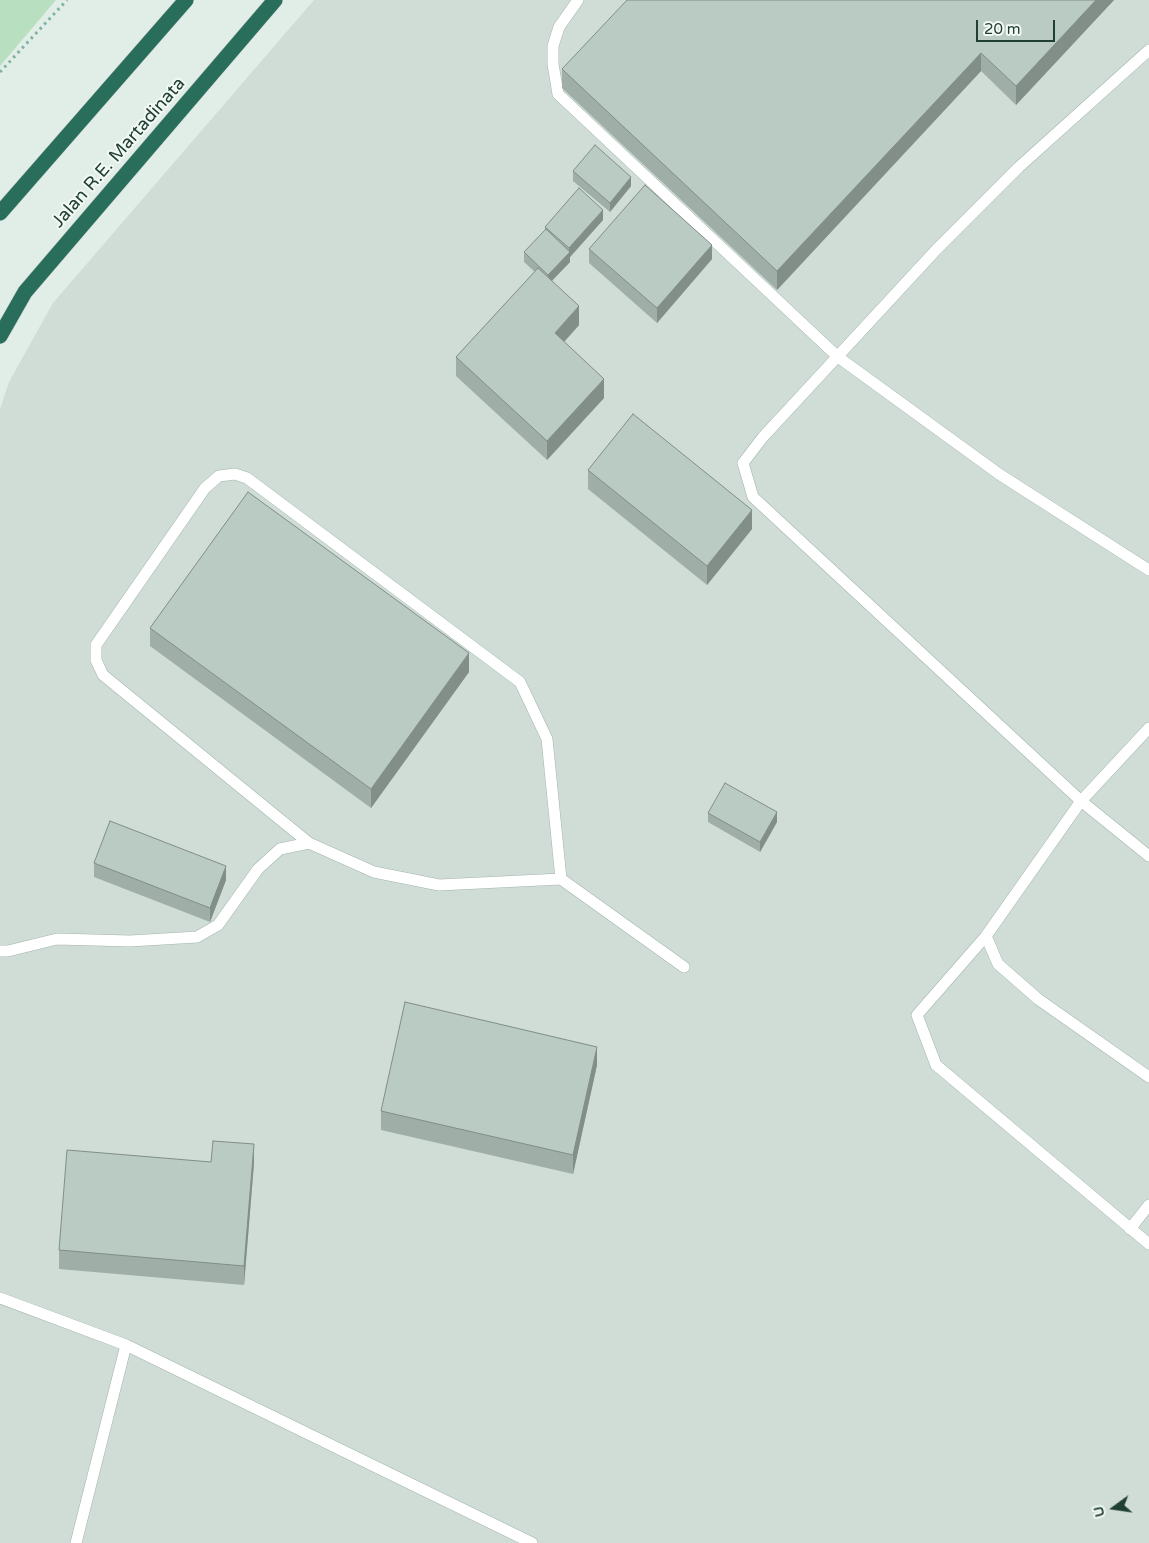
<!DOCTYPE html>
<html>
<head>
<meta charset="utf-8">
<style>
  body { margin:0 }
  #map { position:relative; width:1149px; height:1543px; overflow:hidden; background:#e1ede7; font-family:"Varela Round",sans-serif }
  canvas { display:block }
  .north { position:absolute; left:1089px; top:1483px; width:50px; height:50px; -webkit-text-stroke:4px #f2f9f5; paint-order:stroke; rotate:256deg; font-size:14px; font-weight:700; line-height:20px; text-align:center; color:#203f35 }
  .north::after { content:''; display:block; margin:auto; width:18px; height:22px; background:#203f35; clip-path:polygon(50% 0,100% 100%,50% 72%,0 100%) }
  .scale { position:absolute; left:976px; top:20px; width:79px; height:22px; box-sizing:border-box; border:2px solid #203f35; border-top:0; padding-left:6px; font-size:15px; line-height:18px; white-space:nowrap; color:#203f35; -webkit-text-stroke:4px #f2f9f5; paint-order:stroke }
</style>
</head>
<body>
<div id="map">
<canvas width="1149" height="1543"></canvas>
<div class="north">U</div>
<div class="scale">20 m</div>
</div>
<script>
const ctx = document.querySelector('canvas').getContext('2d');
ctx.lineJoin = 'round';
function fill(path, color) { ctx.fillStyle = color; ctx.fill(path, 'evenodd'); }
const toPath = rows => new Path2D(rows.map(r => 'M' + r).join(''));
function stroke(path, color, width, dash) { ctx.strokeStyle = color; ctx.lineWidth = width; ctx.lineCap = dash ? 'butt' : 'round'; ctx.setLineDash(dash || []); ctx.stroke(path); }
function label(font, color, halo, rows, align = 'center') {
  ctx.font = font + ' "Varela Round",sans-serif'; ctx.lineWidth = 4; ctx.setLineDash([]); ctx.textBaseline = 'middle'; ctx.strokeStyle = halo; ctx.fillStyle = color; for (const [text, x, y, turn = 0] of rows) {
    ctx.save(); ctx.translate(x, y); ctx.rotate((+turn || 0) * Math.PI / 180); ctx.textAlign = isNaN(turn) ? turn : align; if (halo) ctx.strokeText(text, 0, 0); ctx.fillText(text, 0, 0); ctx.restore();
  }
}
fill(toPath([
  [314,0,1149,0,1149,1543,0,1543,0,409,9,382,53,303]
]), '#cfddd6');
fill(toPath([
  [0,0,56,0,0,66]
]), '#b8e0c0');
const lane = toPath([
  [578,0,559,27,553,46,553,64,558,94,838,357,999,474,1149,570],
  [1149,50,1019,167,936,250,763,437,743,463,753,497,1081,801,1149,856],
  [1149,728,1081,801,986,936,998,964,1038,999,1149,1077],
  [309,843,103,675,96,660,96,645,205,488,219,476,235,474,247,478,520,682,547,739,561,879],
  [986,936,917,1015,936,1065,1149,1244],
  [0,951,8,951,57,939,130,941,197,937,218,925,258,869,280,849,309,843,374,872,439,885,561,879,684,967],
  [1130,1229,1149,1205],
  [0,1298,126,1345,532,1543],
  [76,1543,126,1345]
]);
const highway = toPath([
  [0,213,186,0],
  [0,336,25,292,275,0]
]);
stroke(lane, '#a3b5ae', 12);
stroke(highway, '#c1c9c6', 16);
stroke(toPath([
  [0,72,67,0]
]), '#7fb39f', 3, [2.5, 4]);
stroke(lane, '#fff', 11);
stroke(highway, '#296d5b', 15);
fill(toPath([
  [1114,0,1016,105,981,71,777,290,562,88,562,69],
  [573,171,631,186,610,212,573,181],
  [603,220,570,257,570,262,551,281,579,325,564,342,604,398,547,460,456,376,456,357,535,272,524,262,524,252,545,231,545,227],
  [589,249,712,259,657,323,589,263],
  [588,470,752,529,707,585,588,489],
  [150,628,469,672,371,808,150,646],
  [708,813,777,822,760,852,708,822],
  [94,863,226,880,210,922,94,877],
  [597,1065,573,1174,381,1130,381,1111],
  [211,1162,254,1163,244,1285,59,1269,59,1250]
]), '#9fafa7');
fill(toPath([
  [1096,0,1114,0,1016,105,1016,86],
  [981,53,981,71,777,290,777,271],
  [631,177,631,186,610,212,610,203],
  [603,210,603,220,570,257,570,262,548,285,548,275,569,253,569,248],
  [712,245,712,259,657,323,657,308],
  [579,306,579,325,555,352,555,333],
  [604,379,604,398,547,460,547,441],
  [752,510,752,529,707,585,707,566],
  [469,653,469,672,371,808,371,789],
  [777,812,777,822,760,852,760,842],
  [226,866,226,880,210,922,210,908],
  [597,1047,597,1065,573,1174,573,1155],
  [254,1144,254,1163,244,1285,244,1266]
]), '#828e88');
const building = toPath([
  [627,0,1096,0,1016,86,981,53,777,271,562,69,627,0],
  [595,145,631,177,610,203,573,171,595,145],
  [645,185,712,245,657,308,589,249,645,185],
  [579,188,603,210,569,248,545,227,579,188],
  [546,229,570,252,548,275,524,252,546,229],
  [538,268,579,306,555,333,604,379,547,441,456,357,538,268],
  [633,414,752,510,707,566,588,470,633,414],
  [248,492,469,653,371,789,150,628,248,492],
  [725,783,777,812,760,842,708,813,725,783],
  [110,821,226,866,210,908,94,863,110,821],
  [405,1002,597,1047,573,1155,381,1111,405,1002],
  [213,1141,254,1144,244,1266,59,1250,67,1150,211,1162,213,1141]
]);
fill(building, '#b9cbc2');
stroke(building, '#828e88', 1);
label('18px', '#203f35', '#f2f9f5', [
  ["Jalan R.E. Martadinata",119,153,-49]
]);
</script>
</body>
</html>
